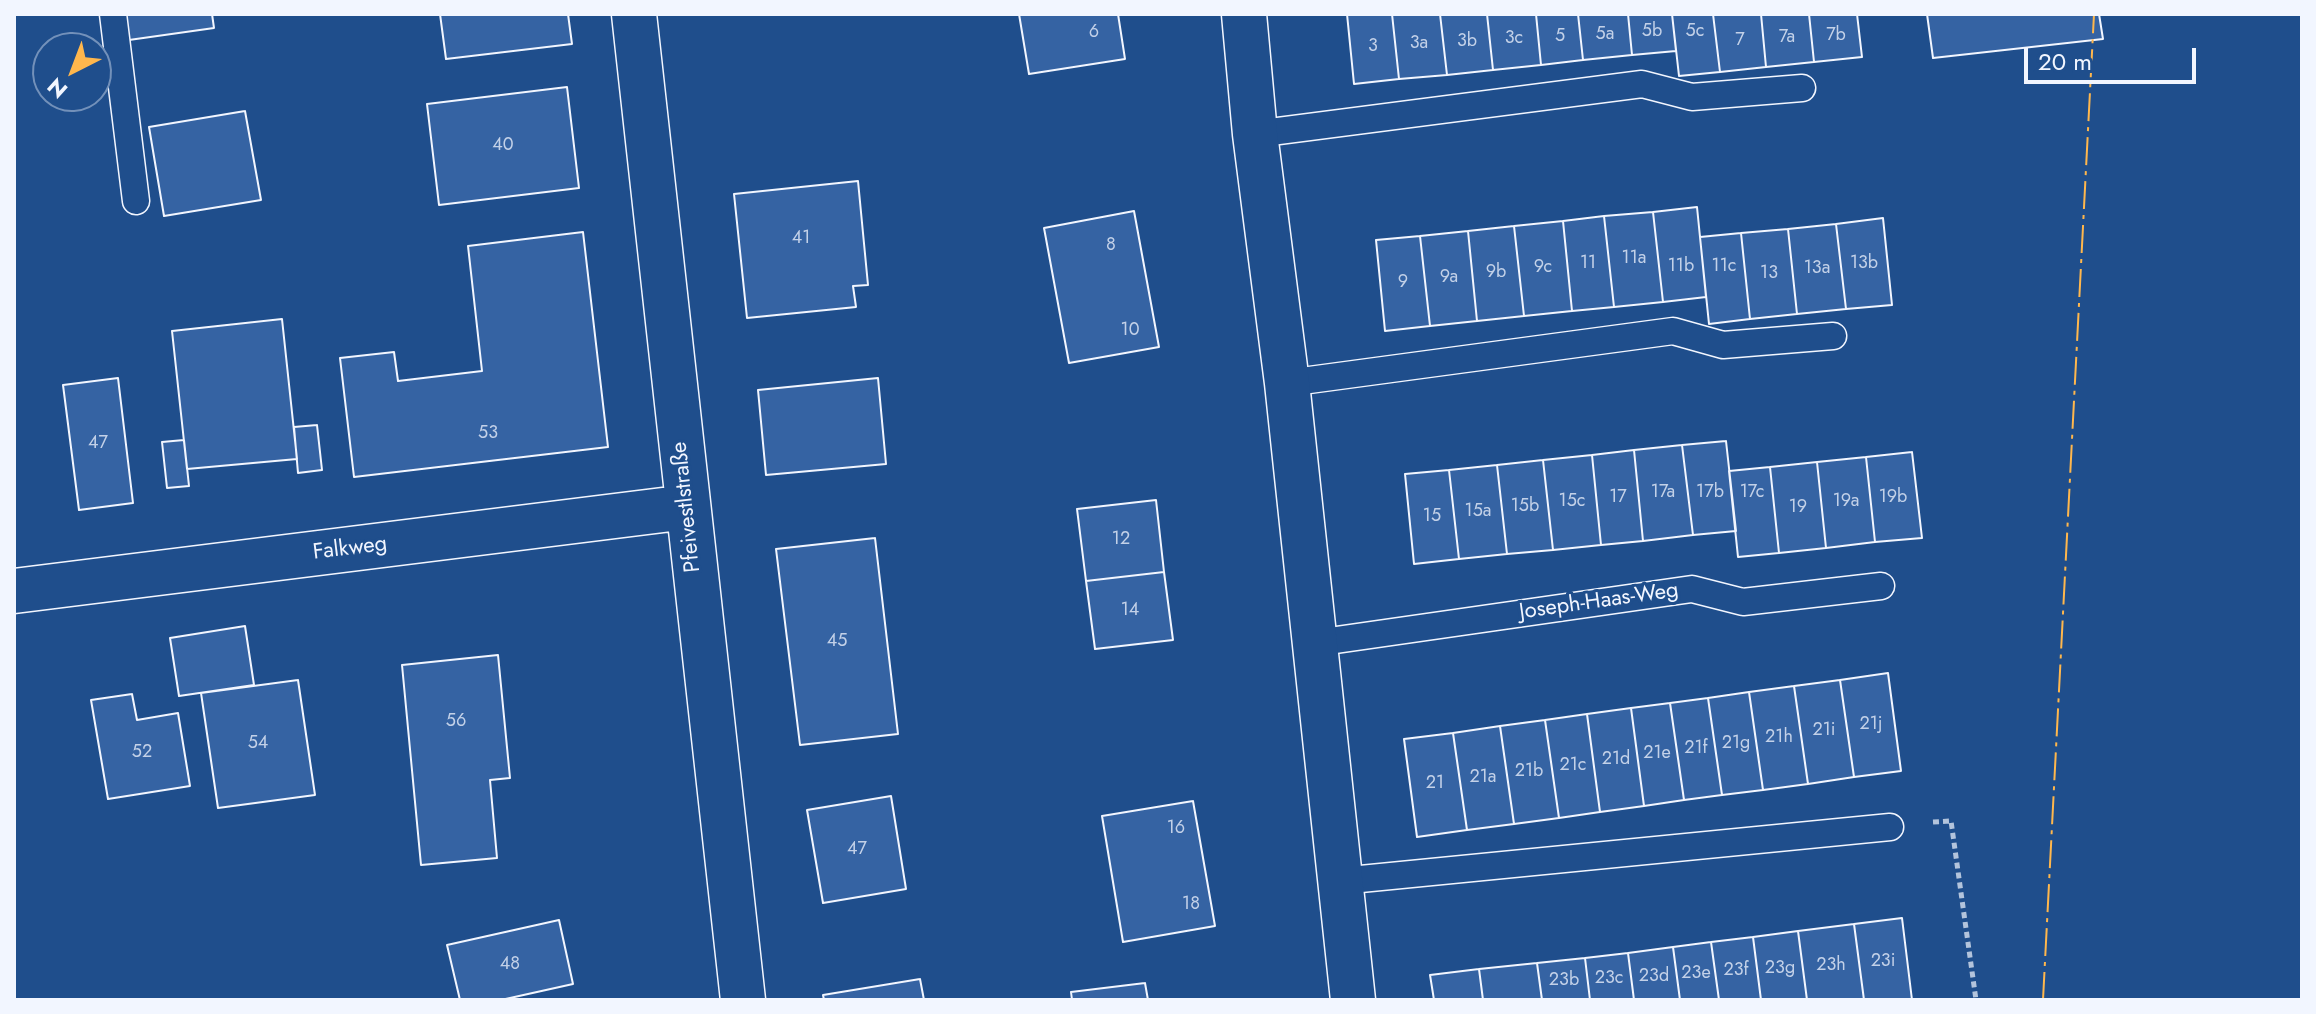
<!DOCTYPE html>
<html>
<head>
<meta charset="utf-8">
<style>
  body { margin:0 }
  #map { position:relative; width:2316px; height:1014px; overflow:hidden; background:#1f4e8c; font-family:Jost,sans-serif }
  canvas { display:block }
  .frame { position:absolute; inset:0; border:16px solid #f2f6ff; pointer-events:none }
  .north { position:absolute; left:32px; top:32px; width:80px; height:80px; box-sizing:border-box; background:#1f4e8c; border:2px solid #7391ba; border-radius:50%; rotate:222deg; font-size:22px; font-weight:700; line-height:32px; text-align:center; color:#f2f6ff }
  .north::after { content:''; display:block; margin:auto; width:28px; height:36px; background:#ffb74d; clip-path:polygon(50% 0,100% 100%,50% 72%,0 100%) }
  .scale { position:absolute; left:2024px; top:48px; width:172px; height:36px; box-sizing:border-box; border:4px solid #f2f6ff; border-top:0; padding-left:10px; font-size:24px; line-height:28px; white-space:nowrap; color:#f2f6ff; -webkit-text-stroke:6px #1f4e8c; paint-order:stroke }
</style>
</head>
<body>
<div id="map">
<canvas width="2316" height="1014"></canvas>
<div class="frame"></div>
<div class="north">N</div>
<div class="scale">20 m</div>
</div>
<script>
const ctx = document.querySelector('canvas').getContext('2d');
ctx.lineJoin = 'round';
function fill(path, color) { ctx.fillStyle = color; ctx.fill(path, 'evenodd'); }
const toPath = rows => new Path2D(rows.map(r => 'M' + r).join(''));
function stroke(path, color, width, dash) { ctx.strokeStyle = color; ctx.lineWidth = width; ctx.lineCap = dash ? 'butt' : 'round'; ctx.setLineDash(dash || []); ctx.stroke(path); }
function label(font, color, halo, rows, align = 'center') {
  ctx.font = font + ' Jost,sans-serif'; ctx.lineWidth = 6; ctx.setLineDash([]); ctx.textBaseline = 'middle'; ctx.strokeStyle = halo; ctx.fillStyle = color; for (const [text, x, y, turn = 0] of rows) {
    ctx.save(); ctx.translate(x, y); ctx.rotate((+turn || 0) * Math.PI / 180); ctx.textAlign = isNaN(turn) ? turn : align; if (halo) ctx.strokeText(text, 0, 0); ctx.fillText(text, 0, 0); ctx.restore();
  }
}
const building = toPath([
  [125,14,212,14,214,28,129,40,125,14],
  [440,14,568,14,572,44,446,59,440,14],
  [1019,14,1118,14,1125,59,1029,74,1019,14],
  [1347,14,1392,14,1399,79,1354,84,1347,14],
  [1392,14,1440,14,1447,75,1399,79,1392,14],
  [1440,14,1487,14,1493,70,1447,75,1440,14],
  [1487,14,1536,14,1541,65,1493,70,1487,14],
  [1536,14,1578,14,1583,60,1541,65,1536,14],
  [1578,14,1628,14,1632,55,1583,60,1578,14],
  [1628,14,1672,14,1676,51,1632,55,1628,14],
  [1672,14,1713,14,1720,72,1679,76,1672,14],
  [1713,14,1761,14,1766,67,1720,72,1713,14],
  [1761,14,1809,14,1814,62,1766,67,1761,14],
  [1809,14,1857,14,1862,57,1814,62,1809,14],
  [1927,14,2099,14,2103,39,1933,58,1927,14],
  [567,87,579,188,439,205,427,104,567,87],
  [245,111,261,200,164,216,149,127,245,111],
  [858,181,868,285,853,286,856,307,747,318,734,194,858,181],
  [1697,207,1706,297,1663,302,1653,212,1697,207],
  [1134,211,1159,347,1069,363,1044,228,1134,211],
  [1653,212,1663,302,1614,307,1604,216,1653,212],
  [1604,216,1614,307,1572,311,1563,221,1604,216],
  [1883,218,1892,305,1846,309,1836,224,1883,218],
  [1563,221,1572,311,1524,316,1514,226,1563,221],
  [1836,224,1846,309,1797,314,1788,229,1836,224],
  [1514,226,1524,316,1477,321,1468,231,1514,226],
  [1788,229,1797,314,1750,319,1741,233,1788,229],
  [1468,231,1477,321,1430,326,1420,236,1468,231],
  [583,232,608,447,354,477,340,358,394,352,398,381,482,371,468,246,583,232],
  [1741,233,1750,319,1709,324,1700,237,1741,233],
  [1420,236,1430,326,1385,331,1376,240,1420,236],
  [282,319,297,459,187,469,172,331,282,319],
  [118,378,133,503,79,510,63,385,118,378],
  [878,378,886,464,766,475,758,390,878,378],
  [317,425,322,470,298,473,294,427,317,425],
  [184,440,189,486,167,488,162,442,184,440],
  [1726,441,1736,531,1693,535,1682,445,1726,441],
  [1682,445,1693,535,1643,541,1634,450,1682,445],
  [1634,450,1643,541,1601,545,1592,455,1634,450],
  [1912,452,1922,538,1875,542,1866,457,1912,452],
  [1592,455,1601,545,1553,550,1543,460,1592,455],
  [1866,457,1875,542,1826,548,1817,462,1866,457],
  [1543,460,1553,550,1507,554,1497,465,1543,460],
  [1817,462,1826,548,1779,553,1770,467,1817,462],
  [1497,465,1507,554,1459,559,1449,470,1497,465],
  [1770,467,1779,553,1738,557,1729,471,1770,467],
  [1449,470,1459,559,1414,564,1405,474,1449,470],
  [1156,500,1164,572,1086,581,1077,509,1156,500],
  [875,538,898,734,800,745,776,549,875,538],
  [1164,572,1173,640,1095,649,1086,581,1164,572],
  [245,626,254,685,179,696,170,638,245,626],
  [498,655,510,778,490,780,497,858,421,865,402,665,498,655],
  [1888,673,1901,771,1854,777,1840,680,1888,673],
  [298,680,315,795,218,808,201,693,298,680],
  [1840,680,1854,777,1808,784,1794,686,1840,680],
  [1794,686,1808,784,1763,790,1749,692,1794,686],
  [1749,692,1763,790,1722,795,1708,698,1749,692],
  [132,694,137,720,178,713,190,786,108,799,91,700,132,694],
  [1708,698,1722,795,1684,800,1670,703,1708,698],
  [1670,703,1684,800,1644,806,1631,708,1670,703],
  [1631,708,1644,806,1600,812,1587,714,1631,708],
  [1587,714,1600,812,1559,818,1545,720,1587,714],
  [1545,720,1559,818,1514,824,1500,726,1545,720],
  [1500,726,1514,824,1467,830,1453,733,1500,726],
  [1453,733,1467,830,1417,837,1404,739,1453,733],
  [891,796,906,889,823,903,807,810,891,796],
  [1193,801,1215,926,1123,942,1102,816,1193,801],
  [1902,918,1912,1000,1864,1000,1854,924,1902,918],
  [559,920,573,984,501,1000,460,1000,447,945,559,920],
  [1854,924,1864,1000,1807,1000,1798,931,1854,924],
  [1798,931,1807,1000,1761,1000,1753,937,1798,931],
  [1753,937,1761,1000,1719,1000,1711,942,1753,937],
  [1711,942,1719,1000,1680,1000,1673,947,1711,942],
  [1673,947,1680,1000,1634,1000,1628,953,1673,947],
  [1628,953,1634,1000,1590,1000,1585,958,1628,953],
  [1585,958,1590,1000,1542,1000,1537,963,1585,958],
  [1537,963,1542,1000,1483,1000,1479,969,1537,963],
  [1479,969,1483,1000,1434,1000,1430,975,1479,969],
  [920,979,924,1000,824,1000,823,995,920,979],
  [1145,983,1148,1000,1072,1000,1071,992,1145,983]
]);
fill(building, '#3563a3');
stroke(building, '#f2f6ff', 2);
const service = toPath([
  [113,14,136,201],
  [1255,134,1642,84,1692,97,1802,88],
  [1287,383,1673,331,1723,345,1833,336],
  [1315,643,1692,589,1743,602,1881,586],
  [1340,881,1890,827]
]);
const minor = toPath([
  [634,14,743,1000],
  [1244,14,1255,134,1287,383,1353,1000],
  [14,591,687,507]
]);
stroke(service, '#f2f6ff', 29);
stroke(minor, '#f2f6ff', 47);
stroke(toPath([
  [1933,822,1951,821,1976,1000]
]), '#b3c4dc', 5, [6, 4]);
stroke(service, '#1f4e8c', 26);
stroke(minor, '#1f4e8c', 44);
stroke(toPath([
  [2043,1000,2094,14]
]), '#ffb74d', 2, [28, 6, 4, 6]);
label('18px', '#c3d1e8', null, [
  ["5b",1652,32],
  ["5c",1695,32],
  ["6",1094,33],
  ["5a",1605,35],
  ["7b",1836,36],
  ["5",1560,37],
  ["7a",1787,38],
  ["3c",1514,39],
  ["7",1740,41],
  ["3b",1467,42],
  ["3a",1419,44],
  ["3",1373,47],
  ["40",503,146],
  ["41",801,239],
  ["8",1111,246],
  ["11a",1634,259],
  ["11",1588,264],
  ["13b",1864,264],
  ["11b",1681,267],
  ["11c",1724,267],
  ["9c",1543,268],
  ["13a",1817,269],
  ["9b",1496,273],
  ["13",1769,274],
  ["9a",1449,278],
  ["9",1403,283],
  ["10",1130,331],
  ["53",488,434],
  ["47",98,444],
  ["17a",1663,493],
  ["17b",1710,493],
  ["17c",1752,493],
  ["17",1618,498],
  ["19b",1893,498],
  ["15c",1572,502],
  ["19a",1846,502],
  ["15b",1525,507],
  ["19",1798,508],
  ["15a",1478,512],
  ["15",1432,517],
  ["12",1121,540],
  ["14",1130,611],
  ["45",837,642],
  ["56",456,722],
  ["21j",1871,725],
  ["21i",1824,731],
  ["21h",1779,738],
  ["54",258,744],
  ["21g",1736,744],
  ["21f",1696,749],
  ["52",142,753],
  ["21e",1657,754],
  ["21d",1616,760],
  ["21c",1573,766],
  ["21b",1529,772],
  ["21a",1483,778],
  ["21",1435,784],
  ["16",1176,829],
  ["47",857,850],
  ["18",1191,905],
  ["23i",1883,962],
  ["48",510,965],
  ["23h",1831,966],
  ["23g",1780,969],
  ["23f",1736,971],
  ["23e",1696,974],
  ["23d",1654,977],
  ["23c",1609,979],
  ["23b",1564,981]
]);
label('22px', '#f2f6ff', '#1f4e8c', [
  ["Pfeivestlstraße",687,507,-96],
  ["Falkweg",350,549,-7],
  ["Joseph-Haas-Weg",1599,602,-8]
]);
</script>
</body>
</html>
